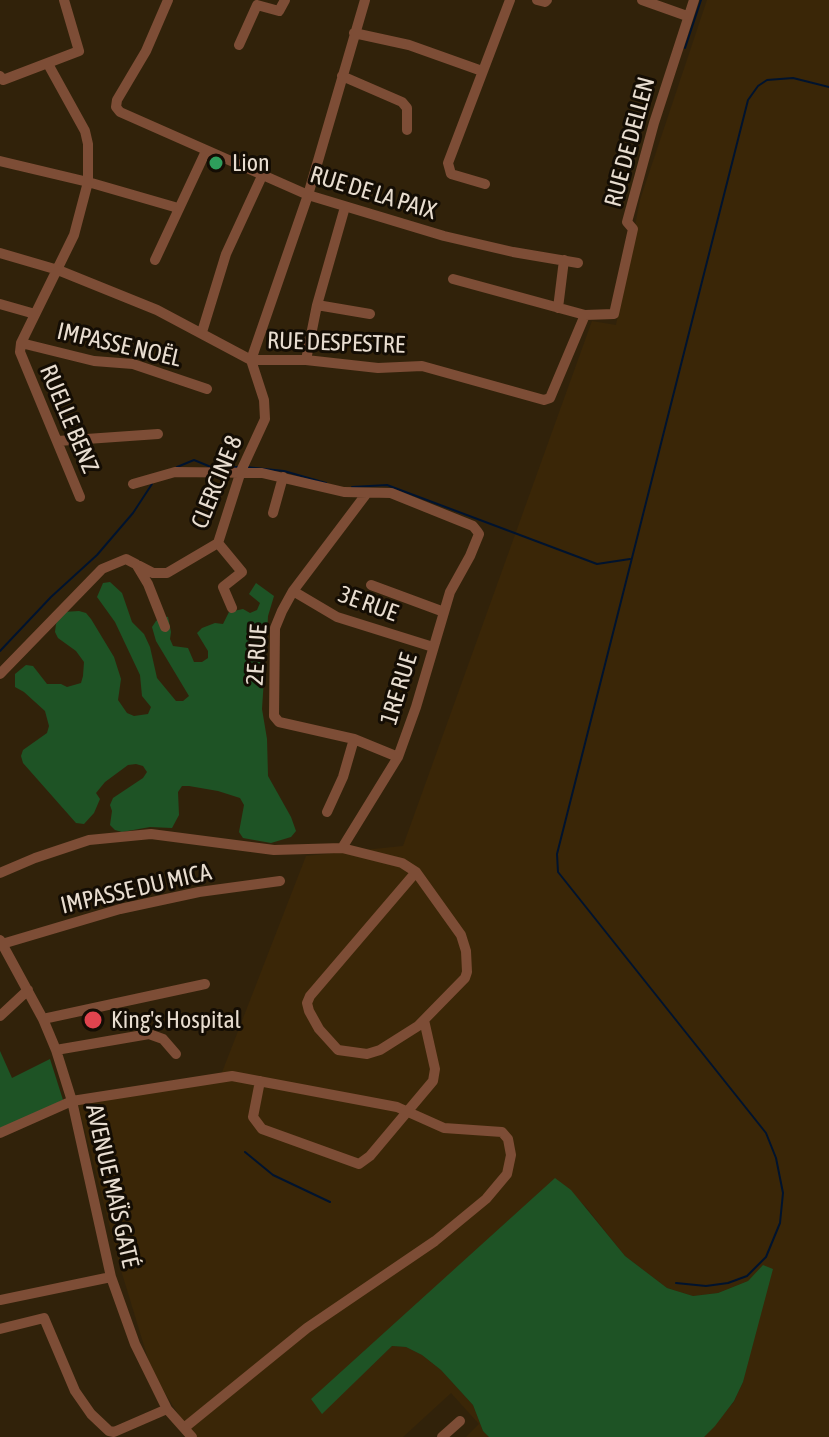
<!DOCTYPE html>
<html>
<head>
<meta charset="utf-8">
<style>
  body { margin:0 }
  canvas { display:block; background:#31220a }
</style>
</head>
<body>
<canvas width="829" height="1437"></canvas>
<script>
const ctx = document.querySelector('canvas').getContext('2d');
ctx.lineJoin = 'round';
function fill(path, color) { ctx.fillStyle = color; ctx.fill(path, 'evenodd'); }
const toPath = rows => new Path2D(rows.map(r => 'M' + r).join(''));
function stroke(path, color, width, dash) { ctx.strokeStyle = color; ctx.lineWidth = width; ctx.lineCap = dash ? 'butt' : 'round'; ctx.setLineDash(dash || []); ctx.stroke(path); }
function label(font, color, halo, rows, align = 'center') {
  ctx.font = font + ' "Asap Condensed",sans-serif'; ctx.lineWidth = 6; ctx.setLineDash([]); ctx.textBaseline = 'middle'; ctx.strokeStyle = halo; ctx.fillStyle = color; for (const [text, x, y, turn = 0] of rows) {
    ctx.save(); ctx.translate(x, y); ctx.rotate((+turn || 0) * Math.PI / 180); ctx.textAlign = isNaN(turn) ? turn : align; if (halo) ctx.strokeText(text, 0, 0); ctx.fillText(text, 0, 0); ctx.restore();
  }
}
fill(toPath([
  [707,0,829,0,829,1437,704,1437,734,1402,743,1382,763,1265,748,1281,718,1293,693,1296,667,1288,625,1256,586,1207,555,1178,322,1413,392,1346,406,1347,422,1355,441,1370,473,1405,483,1431,489,1437,466,1437,479,1424,451,1393,403,1437,197,1437,190,1433,152,1372,121,1270,77,1099,221,1075,306,856,403,846,592,321,616,325,640,200]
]), '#3a2607');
fill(toPath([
  [110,582,122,593,132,622,144,634,150,647,157,678,176,701,183,701,189,696,156,641,152,627,156,621,161,616,168,617,171,632,170,639,173,646,188,648,194,662,202,662,208,658,208,651,197,633,202,628,215,623,223,624,229,612,243,609,250,613,257,610,260,603,249,594,256,583,274,596,268,616,262,709,267,739,268,776,291,817,296,831,291,837,271,843,243,838,239,832,244,805,240,798,218,791,189,786,182,786,178,792,179,815,172,828,150,827,122,832,115,830,110,825,112,811,110,805,113,798,143,778,147,772,143,766,136,764,128,765,105,782,96,793,100,799,94,813,84,824,76,823,23,763,21,756,23,750,47,733,49,726,45,711,24,692,15,687,15,674,26,665,33,666,47,684,61,684,67,687,81,683,83,676,84,662,76,651,58,638,55,632,56,624,63,612,79,611,86,613,91,619,114,657,121,679,118,700,127,713,134,716,148,714,151,707,142,696,140,675,115,622,97,597,103,583],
  [0,1051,12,1078,50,1059,63,1100,0,1131],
  [555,1178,571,1190,625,1256,667,1288,693,1296,718,1293,748,1281,763,1265,773,1269,743,1382,734,1401,715,1426,704,1437,489,1437,483,1431,473,1405,441,1370,422,1355,406,1347,392,1346,322,1414,311,1399]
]), '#1e5325');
stroke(toPath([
  [685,48,701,0],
  [177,467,194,460,211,467,240,467],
  [246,467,284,471,326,483],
  [352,487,387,485,597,564,630,559],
  [0,651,51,597,97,555,133,513,152,484],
  [245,1152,273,1175,330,1202],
  [676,1283,706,1286,728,1283,747,1276,766,1257,780,1223,783,1193,776,1158,766,1133,558,872,557,854,748,100,758,86,767,80,793,78,829,87]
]), '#00132e', 2);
stroke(toPath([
  [168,0,146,51,117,100,116,107,120,112,308,195,444,236,513,252,578,263],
  [537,0,545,2,547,0],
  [642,0,687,16],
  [354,33,409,45,482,71],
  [239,45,257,5,279,11,285,0],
  [48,64,85,131,88,144,88,182,74,235,21,343,20,352,80,497],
  [0,76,3,80,79,51,64,0],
  [342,76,402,102,407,108,407,130],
  [0,161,88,182,178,208],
  [485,184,451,174,448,163,510,0],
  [0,253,58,270,157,310,251,360,306,360,378,368,422,366,544,400,550,398,585,315],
  [155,260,206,151],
  [453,279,585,315,614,314,633,229,627,222,654,123,694,0],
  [0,304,35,314],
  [317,305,370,314],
  [558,308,564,260],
  [202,332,226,254,262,176],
  [21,343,94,361,133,364,207,389],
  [306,360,317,305,345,207],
  [58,441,158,434],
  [133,484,175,472,262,473,344,492,391,493,473,526,477,531,479,534,470,556,450,592,416,707,398,757,342,848],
  [367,493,293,591,282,611,275,628,274,716,279,722,354,739,398,757],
  [273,513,283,477],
  [218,543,242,572,223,587,232,608],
  [136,564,148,584,165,627],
  [371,585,444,612],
  [293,591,337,617,433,647],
  [0,674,102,569,126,559,153,573,167,573,218,543,241,471,265,419,264,400,251,360,308,195,365,0],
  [327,812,343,777,354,739],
  [0,873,35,858,89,840,151,834,274,850,342,848,402,863,416,872,461,935,466,951,467,972,465,978,418,1026,380,1050,367,1054,338,1050,319,1029,309,1011,307,1003,310,996,416,872],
  [0,940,43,1019,56,1050,72,1101,111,1277,135,1344,167,1409,192,1437],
  [2,944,120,909,199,892,280,881],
  [0,1016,28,990],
  [43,1019,205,984],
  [56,1050,149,1034,163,1039,176,1054],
  [260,1081,253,1117,262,1129,359,1164,370,1156,433,1081,435,1069,424,1020],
  [0,1133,72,1101,232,1076,397,1107,444,1128,502,1132,508,1139,511,1155,507,1174,486,1199,435,1241,307,1328,184,1428],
  [0,1300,111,1277],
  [0,1329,44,1318,75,1391,91,1414,109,1431,114,1432,167,1409],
  [442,1437,460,1421]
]), '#7d4d36', 10);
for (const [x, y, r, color] of [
  [216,163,8,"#2e9e5b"],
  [93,1020,10,"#e0444e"]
]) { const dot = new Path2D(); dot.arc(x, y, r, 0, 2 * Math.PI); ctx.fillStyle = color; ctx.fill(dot); stroke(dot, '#140d04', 3); }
label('24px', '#e8ddd0', '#140d04', [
  ["RUE DE DELLEN",630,142,-75],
  ["RUE DE LA PAIX",373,193,17],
  ["RUE DESPESTRE",336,343,2],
  ["IMPASSE NOËL",119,345,13],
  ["RUELLE BENZ",69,419,67],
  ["CLERCINE 8",217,482,-68],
  ["3E RUE",368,604,20],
  ["2E RUE",257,655,-86],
  ["1RE RUE",399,689,-73],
  ["IMPASSE DU MICA",136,889,-13],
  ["AVENUE MAÏS GATÉ",112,1186,77]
]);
label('24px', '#e8ddd0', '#140d04', [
  ["Lion",232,163],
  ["King's Hospital",111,1020]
], 'left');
</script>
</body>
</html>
